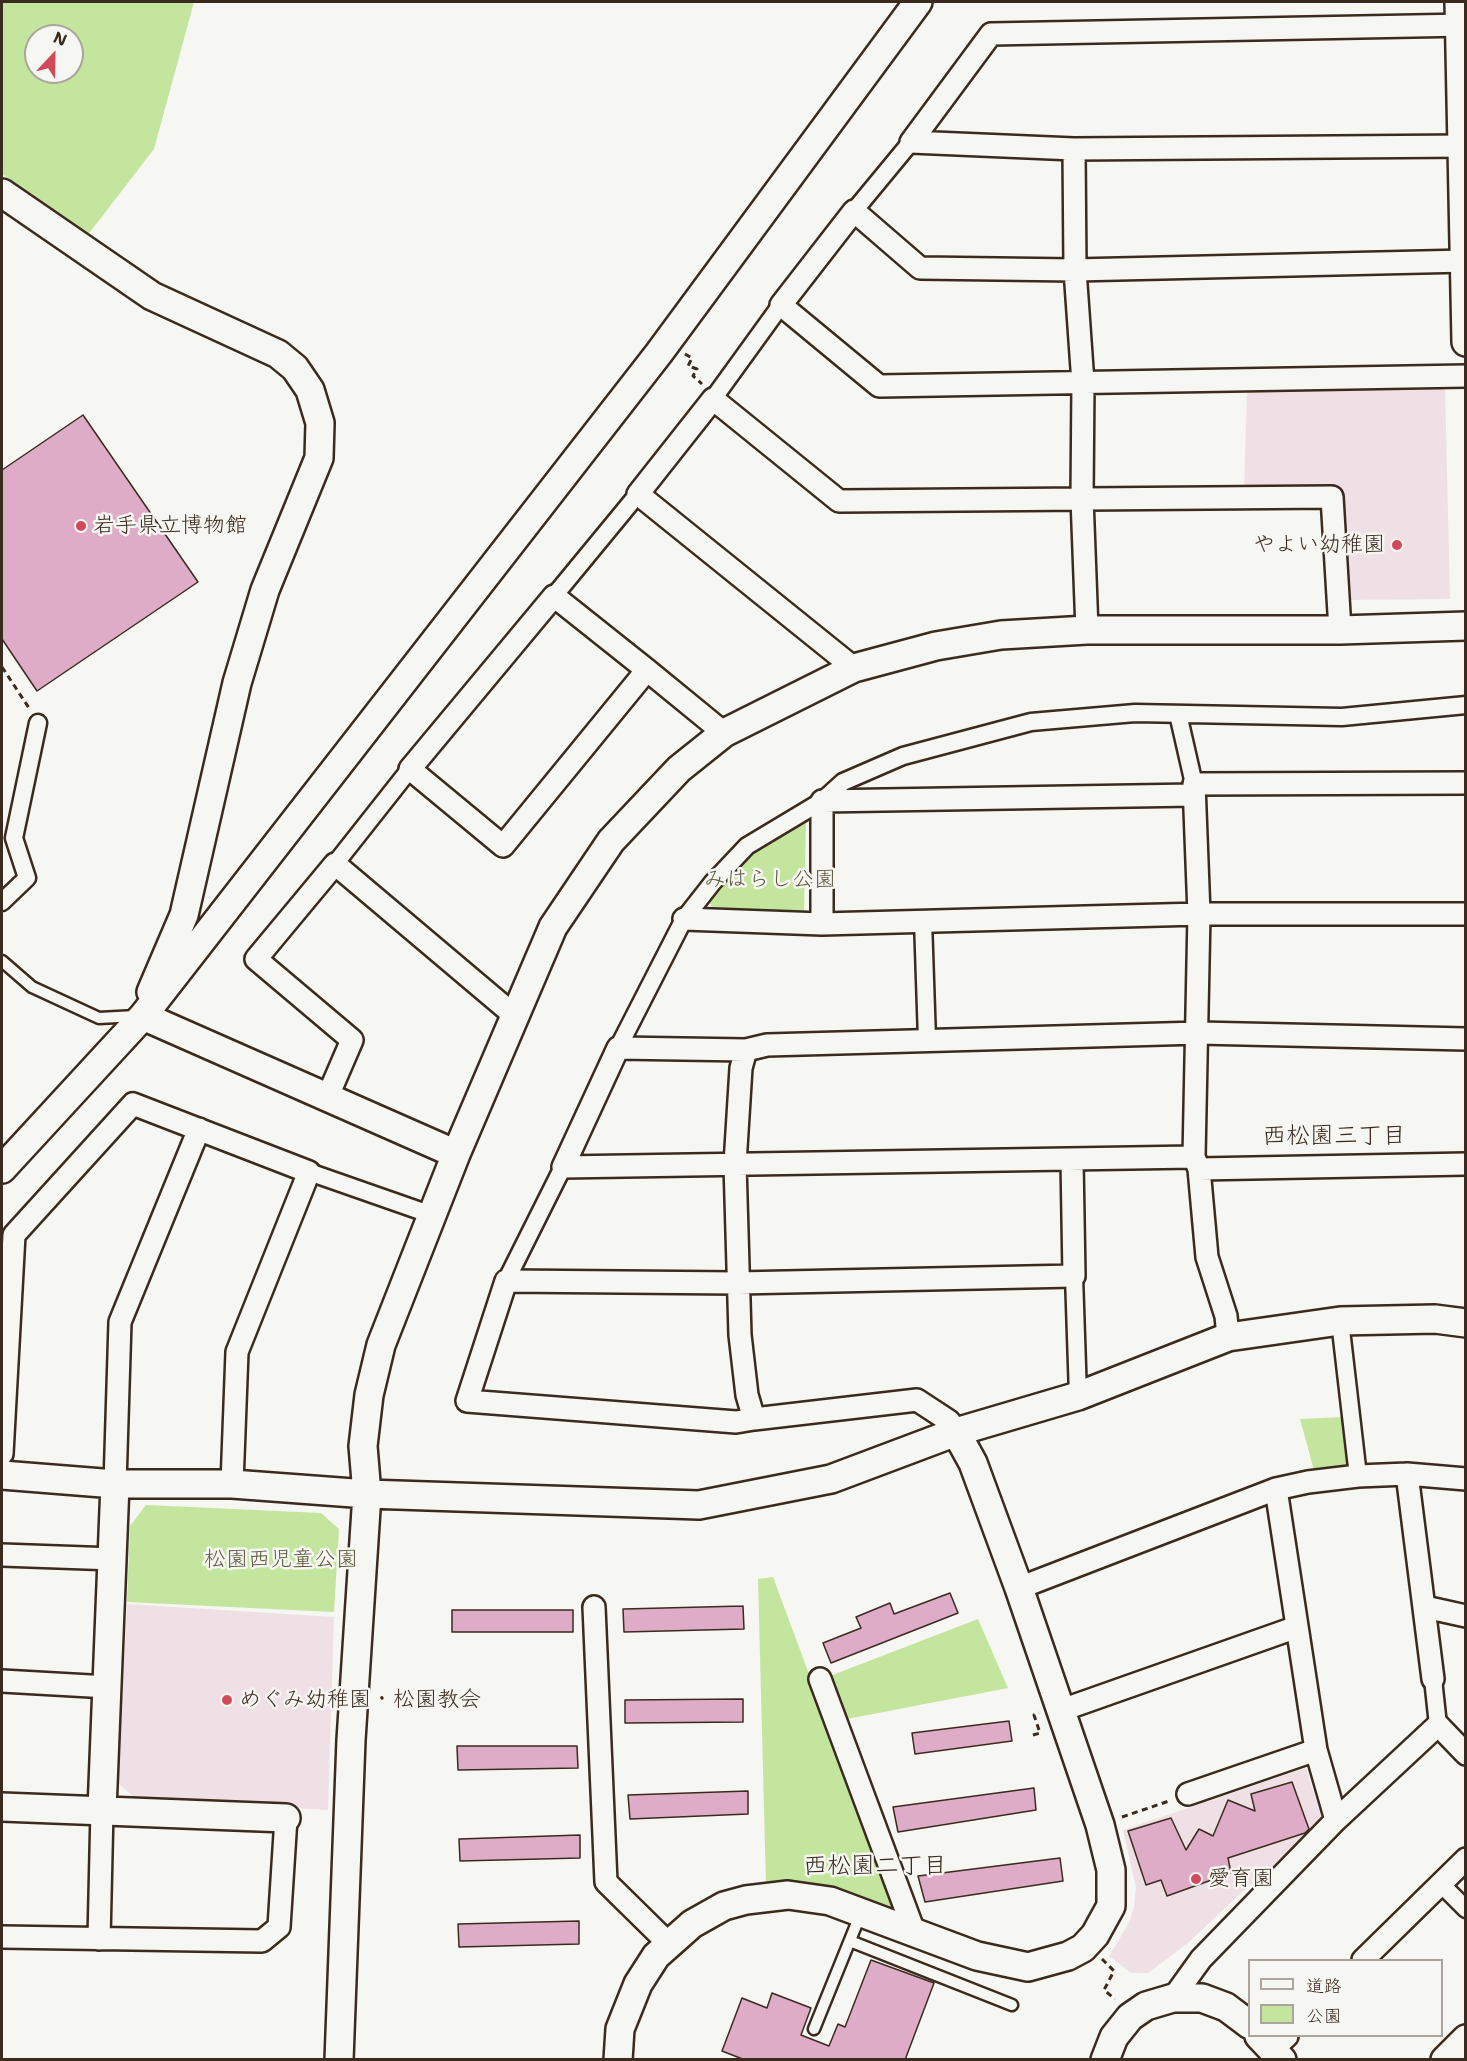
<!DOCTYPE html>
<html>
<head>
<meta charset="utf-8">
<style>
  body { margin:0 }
  #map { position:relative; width:1467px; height:2061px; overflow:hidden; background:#f6f6f2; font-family:"Shantell Sans","Klee One",sans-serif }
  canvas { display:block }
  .frame { position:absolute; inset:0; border:3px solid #3b2a1e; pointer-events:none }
  .legend { position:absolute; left:1248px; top:1959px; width:195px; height:78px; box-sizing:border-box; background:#f6f6f2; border:2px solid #aba49d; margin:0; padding:8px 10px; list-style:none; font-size:18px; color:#3b2a1e }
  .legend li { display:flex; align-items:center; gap:12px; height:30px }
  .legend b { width:30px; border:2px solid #aba49d }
  .north { position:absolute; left:24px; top:24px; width:60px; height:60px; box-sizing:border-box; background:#f6f6f2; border:2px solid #aba49d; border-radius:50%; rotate:22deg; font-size:16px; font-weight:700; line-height:24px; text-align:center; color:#3b2a1e }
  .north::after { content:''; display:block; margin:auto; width:21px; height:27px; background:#d1495b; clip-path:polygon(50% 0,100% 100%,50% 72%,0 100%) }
</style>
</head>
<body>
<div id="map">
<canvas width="1467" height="2061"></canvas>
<div class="frame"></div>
<ul class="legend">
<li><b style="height:8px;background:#f6f6f2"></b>道路</li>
<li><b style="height:16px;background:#c4e59e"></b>公園</li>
</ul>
<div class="north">N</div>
</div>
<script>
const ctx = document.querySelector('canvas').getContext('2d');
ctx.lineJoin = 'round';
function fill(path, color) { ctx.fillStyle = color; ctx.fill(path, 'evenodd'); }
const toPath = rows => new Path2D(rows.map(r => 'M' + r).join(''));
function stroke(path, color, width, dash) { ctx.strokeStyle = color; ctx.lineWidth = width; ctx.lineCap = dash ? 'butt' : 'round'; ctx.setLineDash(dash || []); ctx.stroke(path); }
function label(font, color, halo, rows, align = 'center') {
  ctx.font = font + ' "Shantell Sans","Klee One",sans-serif'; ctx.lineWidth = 5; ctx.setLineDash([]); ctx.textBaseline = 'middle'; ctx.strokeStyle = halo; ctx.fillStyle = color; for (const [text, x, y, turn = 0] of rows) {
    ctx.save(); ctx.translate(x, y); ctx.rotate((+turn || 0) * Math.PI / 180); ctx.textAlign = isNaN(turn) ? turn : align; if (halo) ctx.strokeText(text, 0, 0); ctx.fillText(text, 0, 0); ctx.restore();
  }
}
fill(toPath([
  [1445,388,1450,599,1347,600,1342,491,1244,489,1247,392],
  [127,1604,334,1617,328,1810,136,1799,118,1783],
  [1306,1768,1323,1823,1241,1893,1188,1943,1148,1973,1131,1973,1109,1956,1129,1923,1134,1907,1136,1888,1123,1830]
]), '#efe0e5');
fill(toPath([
  [2,2,194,2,154,149,87,236,2,174],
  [36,36,72,36,72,72,36,72],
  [806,819,804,912,715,912,706,897,748,856],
  [1345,1417,1351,1470,1315,1474,1300,1419],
  [146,1505,321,1513,339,1529,334,1612,127,1602,130,1526],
  [773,1577,855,1798,893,1911,825,1886,790,1883,766,1885,758,1579],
  [978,1619,1008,1688,847,1719,830,1676]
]), '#c4e59e');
const building = toPath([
  [83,415,198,582,37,691,2,639,2,470,83,415],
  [950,1593,958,1613,831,1663,823,1643,861,1628,856,1617,890,1603,894,1614,950,1593],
  [743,1606,744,1629,624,1632,623,1609,743,1606],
  [452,1610,573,1610,573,1632,452,1632,452,1610],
  [743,1699,743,1722,625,1723,625,1700,743,1699],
  [1009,1721,1012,1741,915,1754,912,1733,1009,1721],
  [457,1746,577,1746,578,1768,458,1770,457,1746],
  [1292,1782,1309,1829,1305,1833,1228,1858,1231,1873,1167,1896,1161,1880,1146,1885,1128,1831,1171,1818,1186,1850,1199,1829,1213,1836,1228,1800,1255,1811,1251,1794,1292,1782],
  [1034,1788,1036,1810,898,1832,893,1807,1034,1788],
  [748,1791,748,1814,630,1819,628,1795,748,1791],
  [580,1835,580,1858,460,1861,459,1839,580,1835],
  [1060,1858,1063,1881,925,1902,918,1876,1060,1858],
  [579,1921,579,1944,459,1947,458,1924,579,1921],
  [871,1960,934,1983,905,2060,745,2060,722,2051,742,1998,767,2008,772,1993,811,2008,801,2035,829,2046,838,2024,845,2027,871,1960]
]);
fill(building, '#dfacc7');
stroke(building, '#3b2a1e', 1.5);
const service = toPath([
  [2,961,32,987,99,1018,136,1016],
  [850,1941,1012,2005],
  [814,2029,861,1913]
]);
const pedestrian = toPath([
  [854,211,911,142],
  [713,399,781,305],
  [554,596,638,494],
  [1178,714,1194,784],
  [335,864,410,769],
  [2,902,27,878,14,838,38,723],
  [923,920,927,1040],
  [618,1048,684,919,713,882,747,846,822,801,843,782,903,756,1031,722,1135,713,1342,717,1466,705],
  [309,1172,432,1215],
  [1074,1276,1078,1396],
  [506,1281,563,1167],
  [1340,1321,1358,1476],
  [1433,1679,1438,1725],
  [1441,1884,1466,1909]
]);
const minor = toPath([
  [1466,25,991,34,911,142,1074,149,1466,146],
  [1074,149,1075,270,1083,383,1082,498,1087,630],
  [1466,261,1075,270,920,268,854,211,781,305,879,386,1466,376],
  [854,668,638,494,713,399,839,501,1332,497,1340,630],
  [647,670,503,846,410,769,554,596,647,670,724,733],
  [684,919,822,924,1199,914,1466,914],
  [822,924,822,801,1194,795],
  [746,1050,618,1048,563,1167,1194,1157],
  [327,1098,352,1040,256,959,335,864,515,1016],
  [1199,1169,1466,1164],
  [1228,1337,1226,1316,1207,1257,1199,1169,1194,1157,1199,914,1194,784,1466,783],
  [754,1419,736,1422,467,1401,506,1281,738,1283,1074,1276,1072,1160],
  [956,1432,949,1421,917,1400,754,1419,747,1395,740,1335,735,1164,741,1068,746,1050,767,1045,1199,1033,1466,1039],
  [2,1454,14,1235,133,1104,309,1172,237,1352,232,1484],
  [1407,1474,1433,1679],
  [115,1484,120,1322,199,1129],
  [1276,1489,1316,1750,1336,1820],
  [2,1555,114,1559],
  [1019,1588,1276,1489,1308,1482,1358,1476,1407,1474,1466,1479],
  [594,1607,606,1882,668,1943],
  [1425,1607,1466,1616],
  [820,1679,915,1934],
  [2,1681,108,1687],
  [1062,1710,1297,1627],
  [1188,1794,1316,1750],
  [2,1937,262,1941,279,1927,286,1818],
  [99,1939,102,1810],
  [1363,1960,1466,1859],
  [1173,1998,1201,1959,1336,1820,1438,1725,1466,1754],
  [1273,2049,1287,2036]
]);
const tertiary = toPath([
  [1459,2,1466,342],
  [2,193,152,296,278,354,295,368,310,390,320,423,319,458,265,590,237,683,184,915,151,992],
  [143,1016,456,1154],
  [2,1169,143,1016,659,353,918,2],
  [2,1475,115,1484,232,1484,367,1494,699,1505,831,1479,956,1432,1078,1396,1228,1337,1340,1321,1435,1319,1466,1323],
  [2,1807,286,1818],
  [102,1810,115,1484],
  [1259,2036,1282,2060],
  [339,2060,351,1740,367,1494,363,1446,369,1395,381,1345,456,1154,553,927,611,841,679,769,724,733,854,668,936,646,1001,635,1087,630,1340,630,1466,626],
  [618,2060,620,2029,638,1984,656,1956,692,1924,724,1906,746,1900,788,1895,830,1901,977,1956,1028,1967,1068,1956,1083,1948,1095,1935,1111,1906,1111,1870,1100,1825,1019,1588,973,1463,956,1432],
  [1105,2060,1114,2037,1130,2017,1146,2006,1173,1998,1202,1998,1226,2007,1250,2025],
  [1445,2060,1466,2039]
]);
stroke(service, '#3b2a1e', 15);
stroke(pedestrian, '#3b2a1e', 21);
stroke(minor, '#3b2a1e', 26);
stroke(tertiary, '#3b2a1e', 32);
stroke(toPath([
  [685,354,692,358,688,366,697,369,693,376,702,384],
  [2,667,29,708],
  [1033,1735,1040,1733,1034,1715,1039,1713],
  [1122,1817,1169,1801],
  [1102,1959,1114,1971,1104,1990,1115,1999]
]), '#3b2a1e', 3, [6, 4.5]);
stroke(service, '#f6f6f2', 10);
stroke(pedestrian, '#f6f6f2', 16);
stroke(minor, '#f6f6f2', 21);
stroke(tertiary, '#f6f6f2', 27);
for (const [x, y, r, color] of [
  [81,526,6,"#d1495b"],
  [1397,545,6,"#d1495b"],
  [227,1700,6,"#d1495b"],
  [1196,1879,6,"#d1495b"]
]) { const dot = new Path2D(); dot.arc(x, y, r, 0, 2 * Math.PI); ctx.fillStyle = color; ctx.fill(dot); stroke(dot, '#f6f6f2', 2); }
label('22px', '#3b2a1e', '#f6f6f2', [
  ["岩手県立博物館",93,526],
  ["やよい幼稚園",1385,545,"right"],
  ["めぐみ幼稚園・松園教会",239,1700],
  ["愛育園",1208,1879]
], 'left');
label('22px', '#5d593e', '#f6f6f2', [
  ["みはらし公園",770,880],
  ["松園西児童公園",281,1560]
]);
label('24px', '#3b2a1e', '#f6f6f2', [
  ["西松園三丁目",1334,1137],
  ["西松園二丁目",875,1867]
]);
</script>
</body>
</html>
